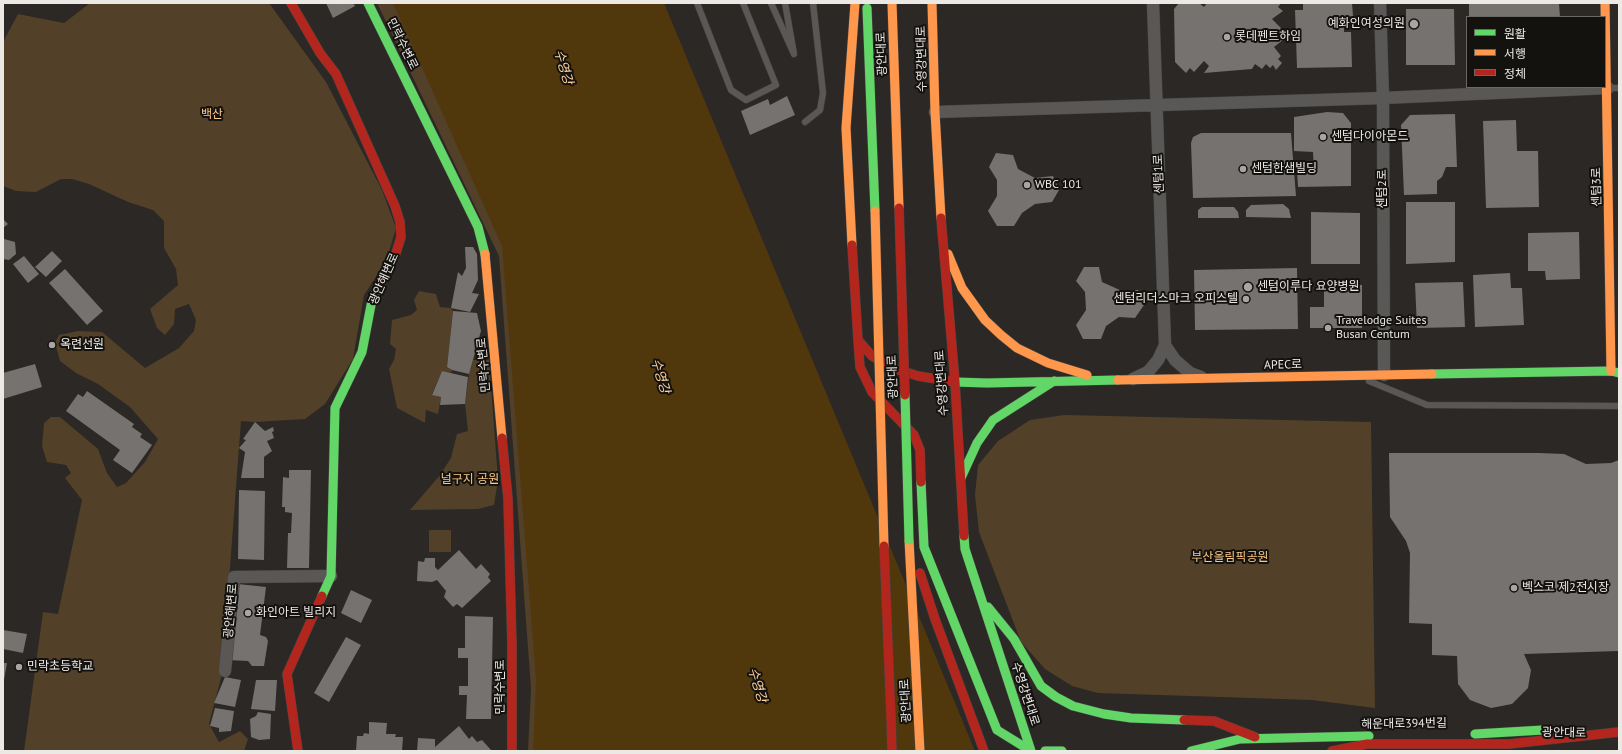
<!DOCTYPE html>
<html>
<head>
<meta charset="utf-8">
<style>
  body { margin:0 }
  #map { position:relative; width:1622px; height:754px; overflow:hidden; background:#2b2825; font-family:"PT Sans","Noto Sans KR",sans-serif }
  canvas { display:block }
  .frame { position:absolute; inset:0; border:4px solid #ece9e5; pointer-events:none }
  .legend { position:absolute; left:1466px; top:16px; width:140px; height:72px; box-sizing:border-box; background:#14120f; border:1px solid #6a6865; margin:0; padding:5px 7px; list-style:none; font-size:12px; color:#ece9e5 }
  .legend li { display:flex; align-items:center; gap:8px; height:20px }
  .legend b { width:20px; border:1px solid #6a6865 }
</style>
</head>
<body>
<div id="map">
<canvas width="1622" height="754"></canvas>
<div class="frame"></div>
<ul class="legend">
<li><b style="height:5px;background:#63d668"></b>원활</li>
<li><b style="height:5px;background:#ff974d"></b>서행</li>
<li><b style="height:5px;background:#b3261e"></b>정체</li>
</ul>
</div>
<script>
const ctx = document.querySelector('canvas').getContext('2d');
ctx.lineJoin = 'round';
function fill(path, color) { ctx.fillStyle = color; ctx.fill(path, 'evenodd'); }
const toPath = rows => new Path2D(rows.map(r => 'M' + r).join(''));
function stroke(path, color, width, dash) { ctx.strokeStyle = color; ctx.lineWidth = width; ctx.lineCap = dash ? 'butt' : 'round'; ctx.setLineDash(dash || []); ctx.stroke(path); }
function label(font, color, halo, rows, align = 'center') {
  ctx.font = font + ' "PT Sans","Noto Sans KR",sans-serif'; ctx.lineWidth = 4; ctx.setLineDash([]); ctx.textBaseline = 'middle'; ctx.strokeStyle = halo; ctx.fillStyle = color; for (const [text, x, y, turn = 0] of rows) {
    ctx.save(); ctx.translate(x, y); ctx.rotate((+turn || 0) * Math.PI / 180); ctx.textAlign = isNaN(turn) ? turn : align; if (halo) ctx.strokeText(text, 0, 0); ctx.fillText(text, 0, 0); ctx.restore();
  }
}
fill(toPath([
  [90,3,269,3,326,82,382,190,396,228,386,262,364,295,353,359,325,404,305,419,255,422,241,421,222,674,209,724,219,742,240,731,248,739,244,751,24,751,43,612,58,614,82,500,65,478,71,473,66,465,47,462,42,446,44,423,51,417,60,417,98,449,107,473,117,487,126,483,145,462,158,439,130,407,98,384,76,373,60,361,55,343,59,335,78,331,102,332,145,368,179,348,194,331,196,320,189,304,175,309,174,324,165,335,157,328,150,309,178,285,176,269,164,248,164,221,153,210,128,202,89,184,72,179,61,179,36,192,16,191,3,186,3,42,18,14,64,23],
  [377,3,410,3,517,242,553,751,528,751,531,689,499,256],
  [419,291,436,294,440,307,451,308,453,311,447,367,452,370,451,373,442,371,432,394,441,397,438,414,426,410,425,423,397,408,389,369,394,360,396,349,390,344,392,320,411,315,417,310,414,300],
  [473,360,489,360,498,480,494,505,478,509,410,510,440,475,451,458,457,434,468,431,465,404,469,374],
  [1064,415,1371,422,1375,708,1312,700,1098,693,1072,686,1045,669,1021,642,979,532,975,495,978,465,998,441,1030,420],
  [429,530,451,530,451,552,429,552]
]), '#524028');
fill(toPath([
  [393,3,664,3,975,751,533,751,536,680,502,246]
]), '#51370c');
fill(toPath([
  [326,3,353,3,355,6,333,18],
  [1179,3,1199,3,1204,7,1207,3,1281,3,1278,7,1283,11,1272,19,1281,28,1278,34,1283,40,1274,47,1281,56,1278,59,1282,63,1276,70,1273,65,1270,68,1266,64,1262,69,1255,64,1252,69,1204,73,1209,66,1204,61,1194,72,1190,68,1186,73,1175,62,1174,9],
  [1303,3,1352,3,1353,16,1344,17,1344,32,1351,32,1352,67,1297,68,1295,10,1303,10],
  [1469,3,1559,3,1560,17,1469,17],
  [1406,9,1454,9,1455,65,1406,65],
  [787,96,795,115,750,135,741,111,768,99,770,105],
  [1327,112,1343,113,1351,123,1351,186,1298,187,1297,172,1314,172,1313,152,1294,151,1294,117],
  [1455,114,1457,167,1446,167,1442,177,1437,181,1437,194,1404,195,1401,125,1410,115],
  [1516,120,1517,151,1538,151,1539,207,1486,208,1483,121],
  [1201,133,1291,133,1296,196,1193,198,1191,143,1193,137],
  [996,153,1013,155,1018,169,1035,178,1053,176,1059,190,1052,202,1035,204,1022,213,1014,226,997,226,988,211,997,196,997,180,989,167],
  [1406,202,1455,202,1455,262,1406,264],
  [1283,204,1289,209,1291,218,1246,217,1246,210,1251,205],
  [1202,207,1234,207,1238,212,1239,218,1198,218,1198,210],
  [1311,212,1360,213,1360,264,1311,264],
  [3,219,8,224,3,228],
  [1579,232,1580,279,1546,280,1545,271,1528,271,1528,233],
  [4,239,15,242,16,254,9,260,3,259,3,240],
  [465,247,473,247,477,254,478,280,472,293,479,294,470,312,451,308,458,272,462,276,466,268],
  [52,251,62,261,46,277,35,267],
  [24,256,39,274,28,283,13,264],
  [1084,267,1099,267,1102,282,1122,291,1138,290,1144,305,1135,318,1119,317,1106,326,1101,339,1083,339,1076,325,1086,310,1085,292,1076,281],
  [1297,268,1298,329,1195,330,1194,270],
  [65,269,103,311,87,325,49,283],
  [1510,273,1511,288,1522,288,1524,325,1475,327,1473,275],
  [1463,282,1465,327,1417,328,1415,283],
  [1343,285,1362,285,1362,328,1310,328,1310,307,1324,307,1324,291,1343,291],
  [453,311,477,313,481,331,469,374,452,370,447,367],
  [35,364,42,387,3,399,3,373],
  [442,371,468,377,465,404,440,405,441,397,432,395],
  [87,391,134,424,132,427,142,434,140,437,152,445,132,473,113,460,120,450,66,411,78,394,83,397],
  [255,422,265,431,273,427,274,431,272,432,274,438,267,441,272,451,264,457,264,478,241,478,245,452,239,448,246,440,243,439],
  [1389,453,1539,453,1564,454,1586,464,1611,463,1619,460,1619,651,1524,654,1531,670,1528,688,1512,704,1491,708,1470,700,1458,684,1457,656,1432,655,1432,624,1409,623,1410,553,1406,541,1390,517],
  [289,470,311,470,309,568,287,568,288,533,291,533,292,513,285,512,285,507,282,507,283,477,289,478],
  [239,490,265,491,264,560,238,559],
  [459,550,476,569,481,564,490,574,488,577,491,581,462,608,457,604,453,607,444,597,446,591,437,580,432,582,417,581,418,561,424,562,425,558,435,558,435,567,438,570],
  [238,584,266,587,260,635,266,637,268,641,264,666,252,666,248,661,227,660],
  [351,590,372,600,361,623,341,613],
  [465,616,493,617,491,719,466,719,467,695,459,695,459,686,468,686,468,658,458,658,458,648,465,648],
  [3,630,27,634,23,653,3,649],
  [346,637,361,645,329,702,314,693],
  [3,663,7,663,4,680,3,680],
  [225,677,241,680,235,707,214,703],
  [256,680,277,680,275,711,251,709],
  [215,708,234,711,231,731,219,732,219,728,210,726],
  [258,712,271,714,270,739,259,740,251,737,250,719,256,716],
  [369,722,387,723,386,734,396,734,395,737,403,737,402,751,356,751,357,736,363,736,364,733,369,734],
  [459,726,469,739,472,736,477,742,482,740,491,750,417,751,418,738,435,739,435,747]
]), '#75726f');
const lane = toPath([
  [697,3,731,90,746,100,776,85,743,3],
  [771,3,794,54,785,3],
  [1608,88,1619,88],
  [805,122,820,110,823,93,813,3],
  [1369,381,1427,405,1619,406]
]);
const street = toPath([
  [1380,3,1383,98,1384,375],
  [935,112,1383,98,1608,88],
  [1165,345,1175,360,1190,373,1201,377],
  [1133,379,1148,372,1158,360,1165,345,1153,3],
  [225,671,234,577,331,576]
]);
const fast = toPath([
  [368,3,478,227,485,254],
  [867,8,875,211],
  [1432,374,1611,371,1619,373],
  [955,382,987,383,1118,380],
  [961,478,977,443,993,420,1054,381],
  [921,482,924,547,997,730,1031,751],
  [964,536,965,549,1031,751],
  [322,596,331,576,335,408,362,352,372,300,381,283],
  [988,607,1014,639,1041,686,1056,697,1073,706,1104,714,1131,718,1184,720],
  [1475,734,1543,730],
  [1045,751,1062,751],
  [1191,751,1240,739,1369,736]
]);
const slow = toPath([
  [892,3,899,208],
  [932,3,935,112,941,218],
  [1605,3,1611,371],
  [852,245,846,128,855,3],
  [485,254,502,438],
  [948,254,962,288,985,320,1001,335,1017,348,1048,363,1087,375],
  [1118,380,1432,374],
  [909,540,920,751]
]);
const jam = toPath([
  [291,3,320,53,336,74,395,206,400,222,401,237,396,253,381,283],
  [941,218,955,382,964,536],
  [852,245,858,340,872,356,890,367,918,376,955,382],
  [858,340,860,367,872,392,914,435,920,450,921,482],
  [502,438,508,499,512,646,512,751],
  [920,573,935,619,984,751],
  [891,718,892,751],
  [1184,720,1214,721,1255,737],
  [298,751,287,674,322,596],
  [1332,751,1367,744,1509,744,1619,732]
]);
stroke(lane, '#464442', 7);
stroke(street, '#464442', 13);
stroke(fast, '#464442', 10);
stroke(slow, '#464442', 10);
stroke(jam, '#464442', 10);
stroke(lane, '#5a5856', 6);
stroke(street, '#5a5856', 12);
stroke(fast, '#63d668', 9);
stroke(slow, '#ff974d', 9);
stroke(jam, '#b3261e', 9);
const fastBridge = toPath([
  [905,395,909,540]
]);
const slowBridge = toPath([
  [875,211,884,546]
]);
const jamBridge = toPath([
  [899,208,905,395],
  [884,546,891,718]
]);
stroke(fastBridge, '#464442', 10, []);
stroke(slowBridge, '#464442', 10, []);
stroke(jamBridge, '#464442', 10, []);
stroke(fastBridge, '#63d668', 9);
stroke(slowBridge, '#ff974d', 9);
stroke(jamBridge, '#b3261e', 9);
for (const [x, y, r, color] of [
  [1414,24,5,"#a8a5a2"],
  [1227,37,4,"#a8a5a2"],
  [1323,137,4,"#a8a5a2"],
  [1243,169,4,"#a8a5a2"],
  [1027,185,4,"#a8a5a2"],
  [1248,287,5,"#a8a5a2"],
  [1246,299,4,"#a8a5a2"],
  [1328,328,4,"#a8a5a2"],
  [52,345,4,"#a8a5a2"],
  [1514,588,4,"#a8a5a2"],
  [248,613,4,"#a8a5a2"],
  [19,667,4,"#a8a5a2"]
]) { const dot = new Path2D(); dot.arc(x, y, r, 0, 2 * Math.PI); ctx.fillStyle = color; ctx.fill(dot); stroke(dot, '#14120f', 1.5); }
label('12px', '#ece9e5', '#14120f', [
  ["예화인여성의원",1405,24,"right"],
  ["롯데펜트하임",1235,37],
  ["센텀다이아몬드",1331,137],
  ["센텀한샘빌딩",1251,169],
  ["WBC 101",1035,185],
  ["센텀이루다 요양병원",1257,287],
  ["센텀리더스마크 오피스텔",1238,299,"right"],
  ["Travelodge Suites",1336,321],
  ["Busan Centum",1336,335],
  ["옥련선원",60,345],
  ["벡스코 제2전시장",1522,588],
  ["화인아트 빌리지",256,613],
  ["민락초등학교",27,667]
], 'left');
label('12px', '#ece9e5', '#14120f', [
  ["민락수변로",402,44,64],
  ["광안대로",882,54,-92],
  ["수영강변대로",922,59,-91],
  ["센텀1로",1159,174,-92],
  ["센텀3로",1597,187,-91],
  ["센텀2로",1383,189,-90],
  ["광안해변로",384,279,-66],
  ["민락수변로",484,365,-95],
  ["APEC로",1283,365,-1],
  ["광안대로",893,377,-92],
  ["수영강변대로",942,383,-94],
  ["광안해변로",231,611,-85],
  ["민락수변로",501,687,-90],
  ["수영강변대로",1025,694,72],
  ["광안대로",906,701,-93],
  ["해운대로394번길",1404,724,-1],
  ["광안대로",1564,733,1]
]);
label('12px', '#fbc885', '#14120f', [
  ["백산",212,115],
  ["널구지 공원",470,480],
  ["부산올림픽공원",1230,558]
]);
label('italic 13px', '#fbd29e', '#14120f', [
  ["수영강",563,67,73],
  ["수영강",660,376,73],
  ["수영강",757,685,73]
]);
</script>
</body>
</html>
